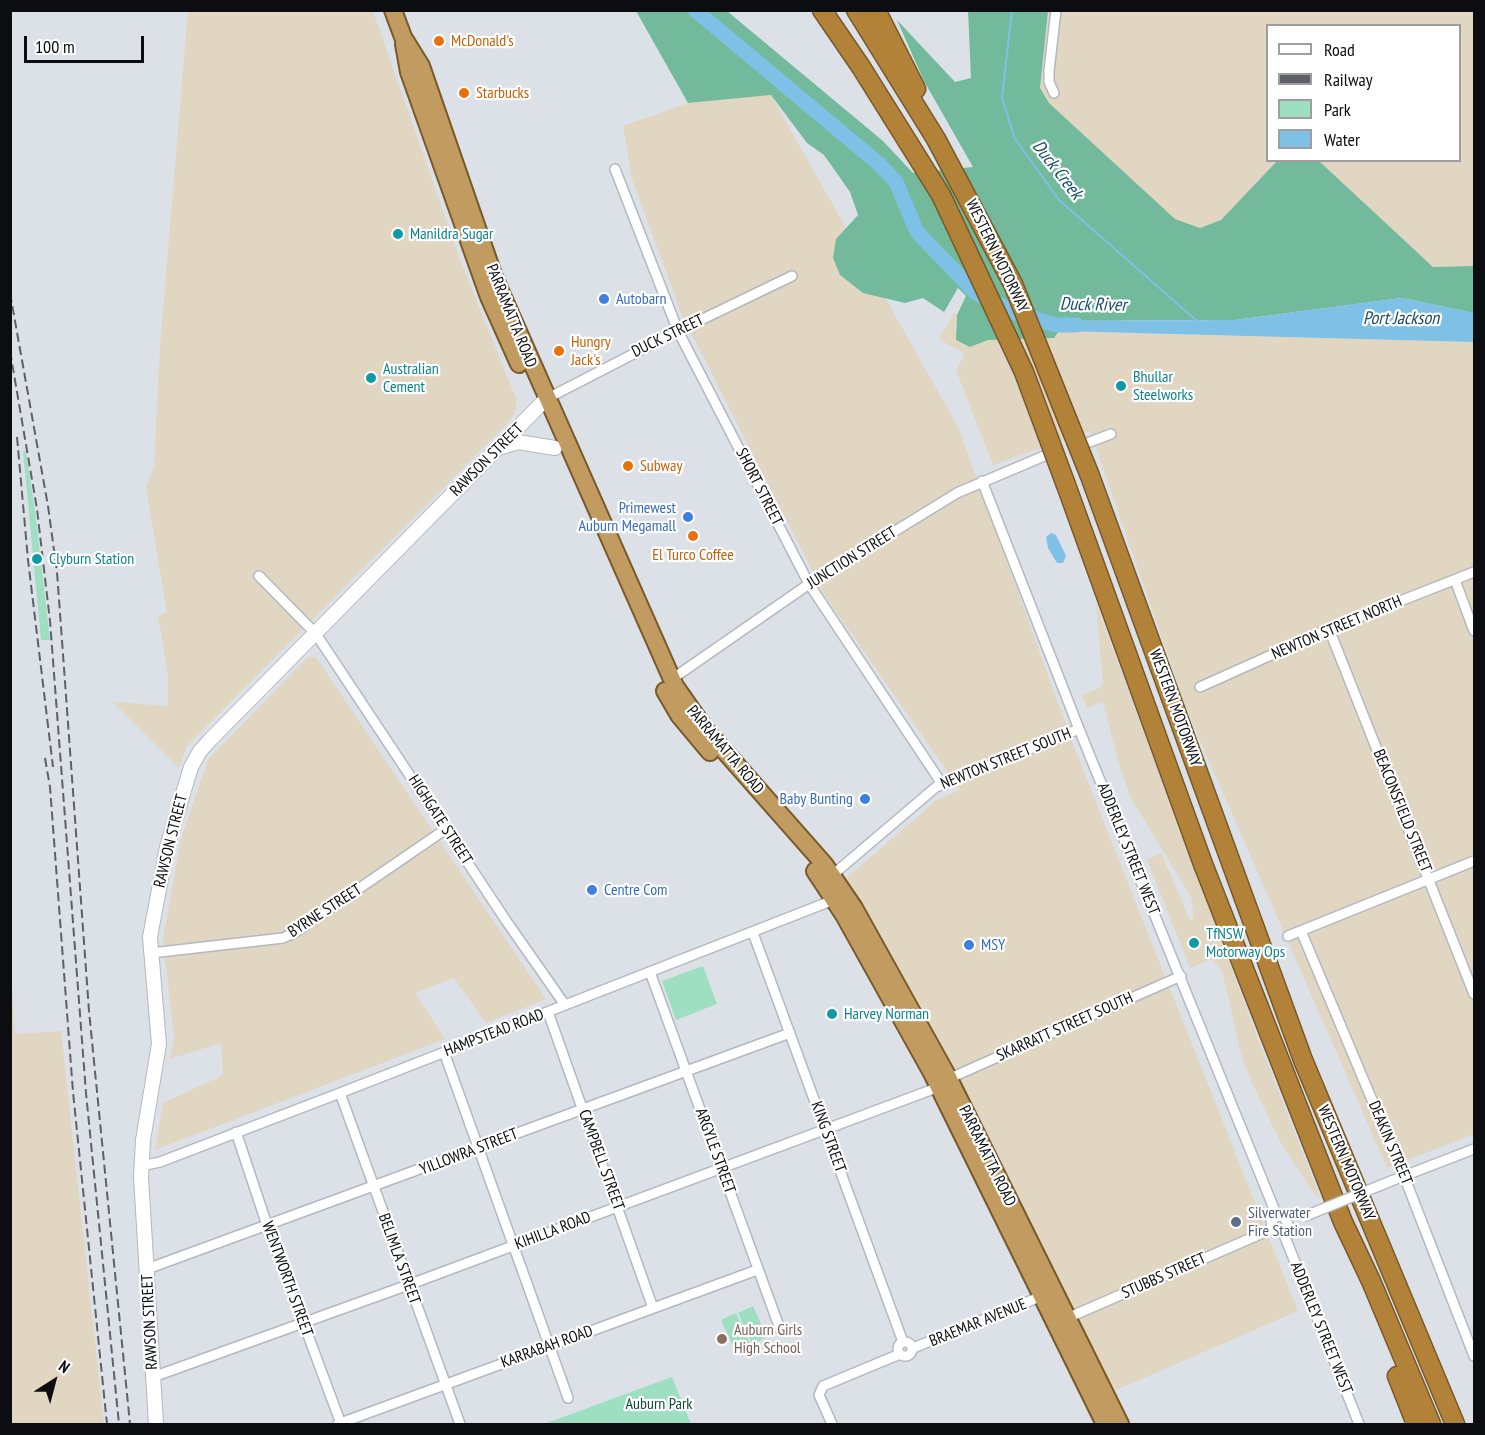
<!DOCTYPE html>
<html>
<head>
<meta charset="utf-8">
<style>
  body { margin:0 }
  #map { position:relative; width:1485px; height:1435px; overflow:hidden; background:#dce1e8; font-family:"PT Sans Narrow",sans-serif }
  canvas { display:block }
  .frame { position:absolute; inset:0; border:12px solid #0c0d10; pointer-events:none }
  .legend { position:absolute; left:1266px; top:24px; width:195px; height:138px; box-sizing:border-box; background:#fff; border:2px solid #9e9e9f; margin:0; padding:8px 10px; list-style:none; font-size:18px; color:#0c0d10 }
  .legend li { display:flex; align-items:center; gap:12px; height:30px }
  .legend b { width:30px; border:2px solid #9e9e9f }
  .north { position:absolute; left:24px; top:1351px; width:60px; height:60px; -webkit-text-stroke:4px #fff; paint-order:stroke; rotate:36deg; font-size:16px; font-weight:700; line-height:24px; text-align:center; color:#0c0d10 }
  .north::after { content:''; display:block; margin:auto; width:21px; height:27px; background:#0c0d10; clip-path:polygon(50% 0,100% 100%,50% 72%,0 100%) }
  .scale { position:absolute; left:24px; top:36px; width:120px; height:27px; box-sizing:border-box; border:3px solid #0c0d10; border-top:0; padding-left:8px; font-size:18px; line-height:21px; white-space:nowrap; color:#0c0d10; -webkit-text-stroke:4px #fff; paint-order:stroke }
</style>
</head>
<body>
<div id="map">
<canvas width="1485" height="1435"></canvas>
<div class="frame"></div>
<ul class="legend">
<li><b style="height:8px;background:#fff"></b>Road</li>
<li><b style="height:8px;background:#5e6065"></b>Railway</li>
<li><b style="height:16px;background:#9edec1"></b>Park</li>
<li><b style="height:16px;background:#7fc0e6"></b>Water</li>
</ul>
<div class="north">N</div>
<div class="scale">100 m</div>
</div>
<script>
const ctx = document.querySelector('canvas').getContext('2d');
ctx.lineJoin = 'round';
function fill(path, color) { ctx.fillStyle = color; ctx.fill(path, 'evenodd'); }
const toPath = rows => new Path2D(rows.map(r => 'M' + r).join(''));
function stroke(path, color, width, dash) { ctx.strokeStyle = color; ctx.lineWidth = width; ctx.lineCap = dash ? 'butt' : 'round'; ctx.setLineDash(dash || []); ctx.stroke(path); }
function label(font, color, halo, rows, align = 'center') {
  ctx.font = font + ' "PT Sans Narrow",sans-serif'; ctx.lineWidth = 4.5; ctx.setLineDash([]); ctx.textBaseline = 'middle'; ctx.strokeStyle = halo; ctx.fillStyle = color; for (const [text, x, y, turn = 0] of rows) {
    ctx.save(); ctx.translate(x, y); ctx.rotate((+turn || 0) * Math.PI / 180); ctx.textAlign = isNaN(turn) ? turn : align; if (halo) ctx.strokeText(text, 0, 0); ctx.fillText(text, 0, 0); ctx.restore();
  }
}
fill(toPath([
  [188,11,373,11,461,262,517,401,514,414,507,424,187,746,179,768,113,702,168,706,168,676,158,615,167,613,146,487,154,467,160,347],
  [1048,11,1474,11,1474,266,1433,267,1319,161,1460,160,1460,26,1268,26,1268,160,1277,161,1221,220,1200,228,1175,219,1049,103,1040,88],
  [771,95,958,427,1074,747,1298,1311,1112,1392,951,1064,846,878,937,800,960,790,824,594,682,315,632,179,623,126,688,103],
  [954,313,957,315,955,330,970,347,988,340,1054,338,1059,331,1474,342,1474,1134,1387,1168,1188,713,1090,431,993,465,956,370,965,354,939,339],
  [1096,604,1255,1031,1320,1197,1317,1197,1282,1145,1252,1083,1242,1058,1222,970,1211,959,1190,968,1147,860,1161,853,1190,920,1194,918,1191,897,1131,798,1119,764,1103,702,1087,708,1082,695,1100,688,1103,682],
  [308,657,316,657,546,999,486,1023,454,978,415,993,445,1039,155,1150,163,1103,223,1075,221,1043,170,1059,174,1039,163,938,181,839,208,759],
  [11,966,15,1034,61,1031,104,1424,11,1424]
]), '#e0d6c1');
fill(toPath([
  [23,451,26,451,36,518,50,640,41,640],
  [703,966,717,1004,676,1020,662,981],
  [753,1306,767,1337,752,1344,738,1313],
  [736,1313,750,1344,735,1351,721,1320],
  [672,1377,691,1424,544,1424]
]), '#9edec1');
fill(toPath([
  [636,11,727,11,883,141,913,173,973,167,924,81,897,20,955,82,971,78,968,11,1048,11,1040,88,1049,103,1175,219,1200,228,1221,220,1277,161,1319,161,1433,267,1474,266,1474,313,1402,298,1235,320,1053,321,1059,331,1054,338,988,340,970,347,956,340,957,315,966,296,958,288,944,312,923,298,905,303,863,293,840,275,833,258,836,239,858,215,850,192,824,155,807,143,771,95,688,103]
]), '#72ba9b');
fill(toPath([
  [1402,298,1474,313,1474,342,1059,331,1053,321,1235,320],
  [1051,533,1056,535,1066,556,1063,563,1057,563,1048,548,1046,537]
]), '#7fc0e6');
stroke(toPath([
  [1012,10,1002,98,1015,139,1059,200,1197,321]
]), '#7fc0e6', 2);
stroke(toPath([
  [695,10,879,164,896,182,917,232,976,293,1016,313,1056,325,1076,325]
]), '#7fc0e6', 15);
const minor = toPath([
  [1054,93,1049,82,1049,71,1056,10],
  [615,169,678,331,809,584,942,784],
  [546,399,678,331,792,276],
  [1087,443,1111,434],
  [982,481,1079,729,1277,1216],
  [259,576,316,634,507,922,565,1005],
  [1455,580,1474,631],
  [1329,629,1474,994],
  [672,679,809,584,957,493,1044,456],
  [1200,687,1329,629,1474,572],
  [829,878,936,787,1079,729],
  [1301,931,1404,1176,1474,1356],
  [753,933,903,1342],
  [1288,936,1474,861],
  [151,953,283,938,294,933,446,829],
  [650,972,780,1329],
  [548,1012,653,1308],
  [444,1052,568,1398],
  [340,1093,460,1424],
  [236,1132,266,1222,341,1424],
  [141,1166,160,1162,340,1093,836,899],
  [1391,1181,1474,1149],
  [1272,1229,1271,1221,1277,1216,1284,1217,1288,1224],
  [1283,1232,1359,1424],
  [147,1269,790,1033],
  [1065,1319,1272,1229],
  '898 1349a7 7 0 1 1 14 0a7 7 0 1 1-14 0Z',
  [913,1348,1042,1296],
  [153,1377,408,1285,939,1087,957,1075,1181,976],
  [338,1424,757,1270],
  [832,1424,819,1395,823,1386,900,1354]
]);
const secondary = toPath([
  [502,447,518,442,555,448],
  [156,1424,141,1177,143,1140,159,1044,150,937,167,847,191,767,200,751,210,740,546,399]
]);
const trunk = toPath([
  [393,10,403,37,421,66,494,277,675,686,705,729,824,864,854,908,949,1079,1120,1424],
  [404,44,409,72,489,297,519,364],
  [665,691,679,715,710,752],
  [815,871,844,915,932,1073,1105,1424]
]);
const motorway = toPath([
  [822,10,861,67,941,195],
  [856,10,936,139],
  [876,10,916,89],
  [1090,476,1303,1060,1455,1424],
  [1066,485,1203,864,1343,1222,1371,1281,1431,1424],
  [1397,1376,1416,1424]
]);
stroke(minor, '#b3b8bf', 12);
stroke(secondary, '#b3b8bf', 16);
stroke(trunk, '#78592a', 20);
stroke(motorway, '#78592a', 21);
stroke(minor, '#fff', 9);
stroke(secondary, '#fff', 14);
stroke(trunk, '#c29b60', 16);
stroke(motorway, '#b28238', 18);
stroke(toPath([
  [10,293,48,506,57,572,89,1011,130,1424],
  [10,351,37,509,50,621,86,1093,119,1424],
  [17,437,28,560,53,767],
  [45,758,50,787,73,1092,107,1424]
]), '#5e6065', 2, [9, 4.5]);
const minorBridge = toPath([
  [1303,1217,1391,1181]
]);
const motorwayBridge = toPath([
  [936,139,1013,284,1090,476],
  [941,195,1024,372,1066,485]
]);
stroke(minorBridge, '#b3b8bf', 12, []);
stroke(motorwayBridge, '#78592a', 21, []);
stroke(minorBridge, '#fff', 9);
stroke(motorwayBridge, '#b28238', 18);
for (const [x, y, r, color] of [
  [439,41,6,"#e8710a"],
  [464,93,6,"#e8710a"],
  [398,234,6,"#0f9aa8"],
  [604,299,6,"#3f7fe0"],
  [559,351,6,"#e8710a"],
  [371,378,6,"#0f9aa8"],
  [1121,386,6,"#0f9aa8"],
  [628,466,6,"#e8710a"],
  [688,517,6,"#3f7fe0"],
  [693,536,6,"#e8710a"],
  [37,559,6,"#0f9aa8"],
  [865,799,6,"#3f7fe0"],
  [592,890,6,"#3f7fe0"],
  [1194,943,6,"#0f9aa8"],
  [969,945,6,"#3f7fe0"],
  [832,1014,6,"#0f9aa8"],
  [1236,1222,6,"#5c6f8a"],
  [722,1339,6,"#8d6e63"]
]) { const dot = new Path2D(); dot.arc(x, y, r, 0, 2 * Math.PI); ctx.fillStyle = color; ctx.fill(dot); stroke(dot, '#fff', 2); }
label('16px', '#c56008', '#fff', [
  ["McDonald's",451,41],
  ["Starbucks",476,93],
  ["Hungry",571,342],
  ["Jack's",571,360],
  ["Subway",640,466],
  ["El Turco Coffee",693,555,"center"]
], 'left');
label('16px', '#0d838f', '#fff', [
  ["Manildra Sugar",410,234],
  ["Australian",383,369],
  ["Cement",383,387],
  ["Bhullar",1133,377],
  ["Steelworks",1133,395],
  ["Clyburn Station",49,559],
  ["TfNSW",1206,934],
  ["Motorway Ops",1206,952],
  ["Harvey Norman",844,1014]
], 'left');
label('16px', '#0c0d10', '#fff', [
  ["WESTERN MOTORWAY",997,256,64],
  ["PARRAMATTA ROAD",511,316,68],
  ["DUCK STREET",668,336,-26],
  ["RAWSON STREET",487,460,-45],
  ["SHORT STREET",759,487,63],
  ["JUNCTION STREET",852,558,-32],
  ["NEWTON STREET NORTH",1337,628,-23],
  ["WESTERN MOTORWAY",1175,708,70],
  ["PARRAMATTA ROAD",725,750,50],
  ["NEWTON STREET SOUTH",1006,759,-22],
  ["BEACONSFIELD STREET",1402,811,68],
  ["HIGHGATE STREET",440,820,57],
  ["RAWSON STREET",171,841,-76],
  ["ADDERLEY STREET WEST",1128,849,68],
  ["BYRNE STREET",325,911,-33],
  ["SKARRATT STREET SOUTH",1065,1027,-24],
  ["HAMPSTEAD ROAD",494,1033,-21],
  ["KING STREET",828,1137,70],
  ["DEAKIN STREET",1390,1143,67],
  ["ARGYLE STREET",715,1151,70],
  ["YILLOWRA STREET",469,1152,-21],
  ["PARRAMATTA ROAD",987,1156,64],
  ["CAMPBELL STREET",601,1160,70],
  ["WESTERN MOTORWAY",1346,1163,67],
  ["KIHILLA ROAD",553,1231,-21],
  ["BELIMLA STREET",399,1259,70],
  ["STUBBS STREET",1164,1276,-24],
  ["WENTWORTH STREET",287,1279,70],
  ["RAWSON STREET",150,1322,-93],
  ["BRAEMAR AVENUE",978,1323,-22],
  ["ADDERLEY STREET WEST",1321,1328,68],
  ["KARRABAH ROAD",547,1347,-20]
]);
label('16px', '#366cbe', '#fff', [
  ["Autobarn",616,299],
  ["Primewest",676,508,"right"],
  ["Auburn Megamall",676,526,"right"],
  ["Baby Bunting",853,799,"right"],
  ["Centre Com",604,890],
  ["MSY",981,945]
], 'left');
label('16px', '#4e5e75', '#fff', [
  ["Silverwater",1248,1213],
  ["Fire Station",1248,1231]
], 'left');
label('16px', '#785e54', '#fff', [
  ["Auburn Girls",734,1330],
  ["High School",734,1348]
], 'left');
label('16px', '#104b36', '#fff', [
  ["Auburn Park",659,1404]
]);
label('italic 18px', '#194c67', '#fff', [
  ["Duck Creek",1057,170,52],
  ["Duck River",1093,305,1],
  ["Port Jackson",1401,319]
]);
</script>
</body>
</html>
